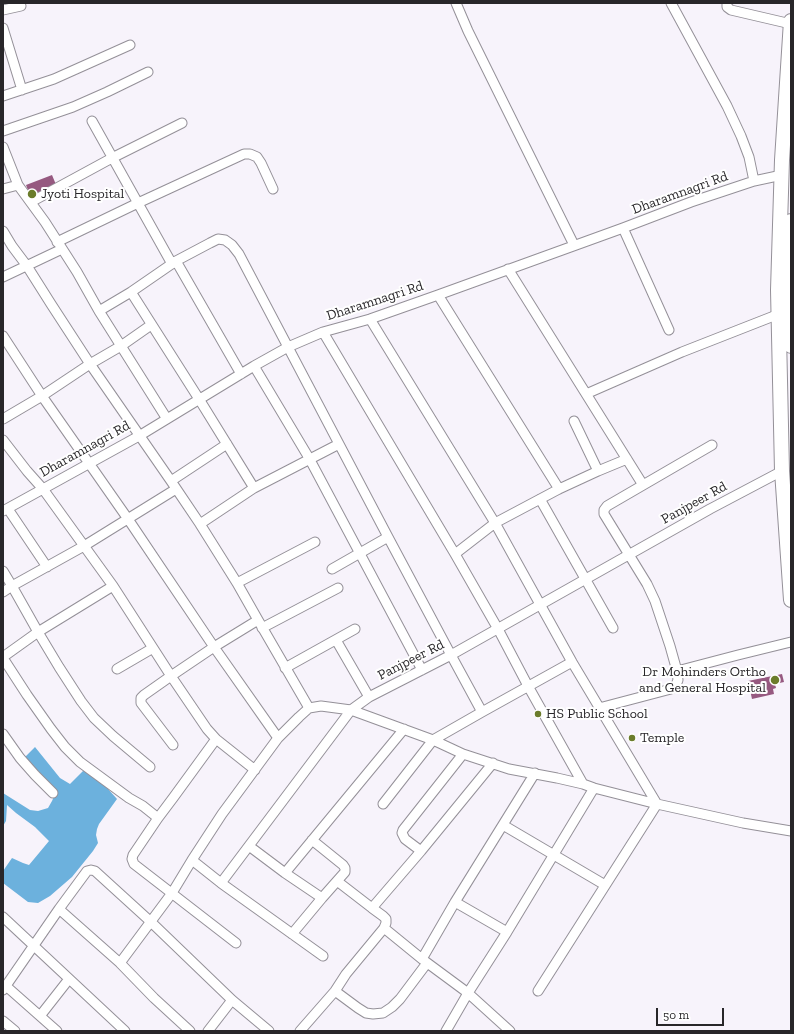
<!DOCTYPE html>
<html>
<head>
<meta charset="utf-8">
<style>
  body { margin:0 }
  #map { position:relative; width:794px; height:1034px; overflow:hidden; background:#f7f3fb; font-family:"Zilla Slab",serif }
  canvas { display:block }
  .frame { position:absolute; inset:0; border:4px solid #282629; pointer-events:none }
  .scale { position:absolute; left:656px; top:1008px; width:68px; height:18px; box-sizing:border-box; border:2px solid #282629; border-top:0; padding-left:5px; font-size:12px; line-height:14px; white-space:nowrap; color:#282629; -webkit-text-stroke:3px #fff; paint-order:stroke }
</style>
</head>
<body>
<div id="map">
<canvas width="794" height="1034"></canvas>
<div class="frame"></div>
<div class="scale">50 m</div>
</div>
<script>
const ctx = document.querySelector('canvas').getContext('2d');
ctx.lineJoin = 'round';
function fill(path, color) { ctx.fillStyle = color; ctx.fill(path, 'evenodd'); }
const toPath = rows => new Path2D(rows.map(r => 'M' + r).join(''));
function stroke(path, color, width, dash) { ctx.strokeStyle = color; ctx.lineWidth = width; ctx.lineCap = dash ? 'butt' : 'round'; ctx.setLineDash(dash || []); ctx.stroke(path); }
function label(font, color, halo, rows, align = 'center') {
  ctx.font = font + ' "Zilla Slab",serif'; ctx.lineWidth = 4; ctx.setLineDash([]); ctx.textBaseline = 'middle'; ctx.strokeStyle = halo; ctx.fillStyle = color; for (const [text, x, y, turn = 0] of rows) {
    ctx.save(); ctx.translate(x, y); ctx.rotate((+turn || 0) * Math.PI / 180); ctx.textAlign = isNaN(turn) ? turn : align; if (halo) ctx.strokeText(text, 0, 0); ctx.fillText(text, 0, 0); ctx.restore();
  }
}
fill(toPath([
  [35,747,60,778,70,784,86,768,100,780,117,799,99,824,97,829,96,835,98,843,93,851,72,877,50,896,38,903,28,902,3,883,3,871,12,858,23,863,29,865,49,841,35,827,16,813,7,805,6,821,3,826,3,793,30,810,38,811,48,808,52,801,56,792,24,758]
]), '#6cb1dd');
fill(toPath([
  [52,175,57,187,31,198,26,185],
  [782,674,784,682,775,684,776,688,773,689,774,694,752,699,748,681]
]), '#965980');
const minor = toPath([
  [456,3,468,31,574,245],
  [671,3,727,106,741,136,749,157,754,181],
  [727,3,727,7,731,10,791,24],
  [3,10,21,6],
  [3,28,22,90],
  [3,96,54,79,130,45],
  [92,121,172,264],
  [3,131,73,107,107,92,148,72],
  [3,147,18,185,45,222,77,272,99,311,167,419],
  [3,189,18,185],
  [31,202,112,158,182,123],
  [623,228,669,330],
  [3,231,12,246,27,266,51,304,90,364,171,481,200,524,237,583,258,620,309,708],
  [57,242,138,203,244,154,250,154,257,157,261,163,273,189],
  [176,261,241,374],
  [508,269,643,485],
  [3,277,62,249],
  [131,292,199,399,254,488],
  [438,295,559,489],
  [99,311,131,292,176,261,210,243,218,239,225,240,232,245,239,254,388,537,451,655,482,712],
  [370,319,495,523,572,662,657,804,538,991],
  [323,332,455,554,498,629,528,686,583,784],
  [3,336,42,396,128,519,214,647,278,738],
  [254,366,309,458,422,670],
  [586,394,682,352,779,314],
  [3,419,42,396,90,364,121,346,151,325],
  [574,421,598,471],
  [3,440,27,471,43,489,113,586,171,676,207,729,216,739,255,770],
  [171,481,227,444],
  [540,499,613,628],
  [8,509,47,567],
  [3,511,139,436,254,366,288,347,323,332,370,319,438,295,623,228,691,202,754,181,782,175],
  [200,524,254,488,339,444],
  [455,554,495,523,559,489,598,471,627,459],
  [332,569,388,537],
  [3,571,12,586,38,632,59,667,81,701,94,718,113,736,150,767],
  [237,583,315,542],
  [3,592,12,586,84,546,176,489],
  [262,628,338,588],
  [336,640,369,697],
  [3,657,38,632,113,586],
  [3,658,27,695,51,729,65,747,80,762,129,798,143,806,158,818],
  [285,668,355,629],
  [117,669,153,648],
  [677,671,738,655,791,642],
  [599,708,671,689,676,685,678,680,677,671,670,646,655,601,647,584,604,514,604,510,607,506,712,445],
  [3,734,20,758,35,775,53,793],
  [216,739,173,798,158,818,133,855,132,859,134,864,236,943],
  [173,745,141,703,141,698,144,695,171,676,214,647,258,620],
  [383,804,433,740,482,712,572,662],
  [503,825,605,885],
  [249,846,285,873,322,898,337,881,345,872,345,868,343,865,312,840],
  [421,851,493,763],
  [192,860,221,883],
  [285,873,404,729],
  [337,881,372,908],
  [455,902,507,932],
  [59,909,120,963,154,998,190,1031],
  [3,917,125,1031],
  [384,928,422,959,468,993,510,1031],
  [292,934,322,898],
  [323,956,221,883,351,710,369,697,451,655,710,509,782,471],
  [422,959,455,902,535,773],
  [120,963,172,893,192,860,222,814,278,738,299,717,309,708,321,706,351,710,433,740,463,754,509,769,557,778,583,784,594,788,657,804,743,823,791,831],
  [6,986,57,1031],
  [3,990,59,909,87,871,91,870,95,871,151,922,232,1000,269,1031],
  [335,991,358,1008,366,1013,373,1014,383,1013,392,1007,400,999,427,963],
  [40,1016,69,979],
  [3,1021,15,1031],
  [208,1031,232,1000],
  [300,1031,335,991,346,974,384,928,386,923,386,919,383,916,372,908,421,851,405,839,402,833,403,830,463,754],
  [446,1031,468,993,507,932,594,788]
]);
const highway = toPath([
  [791,21,782,160,778,290,782,471,791,600],
  [791,221,789,286,791,346]
]);
stroke(minor, '#949098', 11);
stroke(highway, '#949098', 16);
stroke(minor, '#fff', 9);
stroke(highway, '#fff', 14);
for (const [x, y, r, color] of [
  [32,194,5,"#6b7c2b"],
  [775,680,5,"#6b7c2b"],
  [538,714,4,"#6b7c2b"],
  [632,738,4,"#6b7c2b"]
]) { const dot = new Path2D(); dot.arc(x, y, r, 0, 2 * Math.PI); ctx.fillStyle = color; ctx.fill(dot); stroke(dot, '#fff', 1.5); }
label('14px', '#282629', '#fff', [
  ["Dharamnagri Rd",680,193,-20],
  ["Dharamnagri Rd",375,301,-18],
  ["Dharamnagri Rd",85,449,-29],
  ["Panjpeer Rd",694,503,-29],
  ["Panjpeer Rd",411,660,-27]
]);
label('14px', '#282629', '#fff', [
  ["Jyoti Hospital",41,194],
  ["Dr Mohinders Ortho",766,672,"right"],
  ["and General Hospital",766,688,"right"],
  ["HS Public School",546,714],
  ["Temple",640,738]
], 'left');
</script>
</body>
</html>
